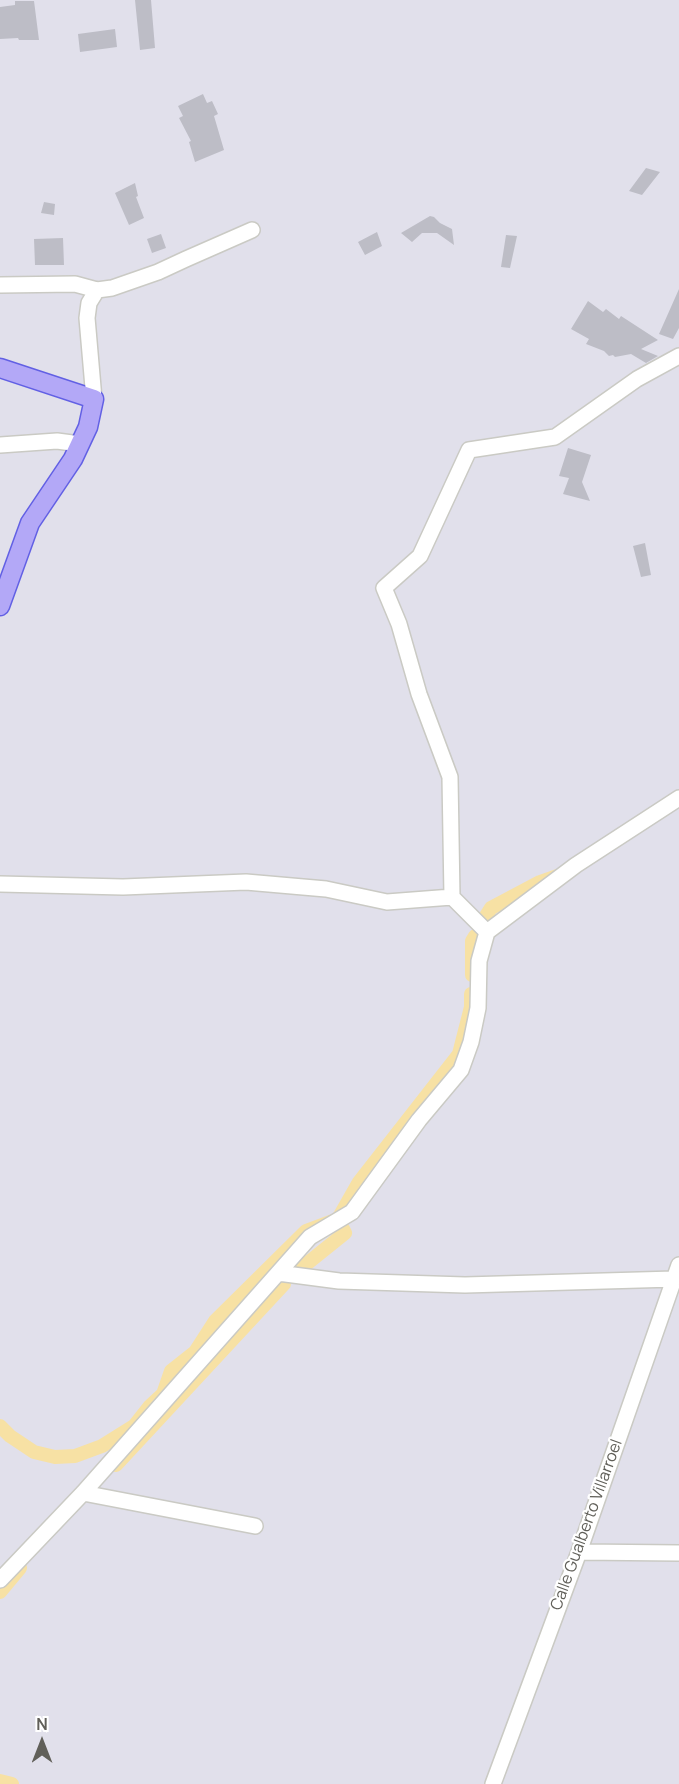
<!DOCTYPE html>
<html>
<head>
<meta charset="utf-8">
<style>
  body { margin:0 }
  #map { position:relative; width:679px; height:1784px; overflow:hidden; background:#e1e0eb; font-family:Manrope,sans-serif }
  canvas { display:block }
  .north { position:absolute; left:12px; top:1712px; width:60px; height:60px; -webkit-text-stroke:4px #fff; paint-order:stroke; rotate:0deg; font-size:16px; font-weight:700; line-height:24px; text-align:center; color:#605f59 }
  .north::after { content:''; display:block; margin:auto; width:21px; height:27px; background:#605f59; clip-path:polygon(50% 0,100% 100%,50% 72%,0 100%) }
</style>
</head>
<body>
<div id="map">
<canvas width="679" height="1784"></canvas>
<div class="north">N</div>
</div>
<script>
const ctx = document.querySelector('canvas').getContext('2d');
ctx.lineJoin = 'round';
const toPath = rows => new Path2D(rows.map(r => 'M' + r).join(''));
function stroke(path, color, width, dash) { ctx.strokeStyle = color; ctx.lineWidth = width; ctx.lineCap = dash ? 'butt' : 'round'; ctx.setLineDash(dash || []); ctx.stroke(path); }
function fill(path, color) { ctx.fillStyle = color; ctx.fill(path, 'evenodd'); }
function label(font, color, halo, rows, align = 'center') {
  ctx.font = font + ' Manrope,sans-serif'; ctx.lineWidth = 4.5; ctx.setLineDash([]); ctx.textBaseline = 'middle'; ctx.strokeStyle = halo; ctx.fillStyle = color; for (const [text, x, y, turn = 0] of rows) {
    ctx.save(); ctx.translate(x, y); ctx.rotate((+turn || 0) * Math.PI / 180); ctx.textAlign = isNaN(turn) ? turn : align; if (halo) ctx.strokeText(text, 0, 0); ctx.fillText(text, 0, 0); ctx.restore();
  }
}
stroke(toPath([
  [486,916,491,908,540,882,557,876],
  [472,975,472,941,475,936],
  [294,1274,345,1233,343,1229],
  [0,1426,10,1436,34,1452,55,1457,75,1456,102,1446,134,1426,149,1407,163,1394,171,1371,195,1352,215,1321,306,1231,338,1219,359,1182,459,1054,471,1007,471,994],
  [116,1465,284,1284],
  [0,1592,20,1568],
  [0,1781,12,1784]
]), '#f7e1a4', 14);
fill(toPath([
  [135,0,151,0,155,48,140,50],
  [15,1,34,1,39,40,19,40,18,38,0,39,0,7,15,5],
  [115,29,117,47,80,52,78,34],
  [203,94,207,103,212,101,218,114,214,116,224,150,195,162,189,142,191,141,179,118,183,116,178,106],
  [646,168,660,172,642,195,629,191],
  [135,183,138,196,136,197,144,218,129,225,115,193],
  [44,202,55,204,54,215,41,213],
  [430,216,434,217,440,223,452,229,454,245,437,233,422,233,412,242,401,233],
  [377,232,382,246,365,255,358,242],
  [161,234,166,248,152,253,147,239],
  [506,235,517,236,510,268,501,267],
  [63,238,64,265,35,265,34,239],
  [679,289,679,328,673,339,659,334],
  [588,301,603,312,606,309,619,319,621,316,658,340,641,349,658,356,646,363,631,354,615,357,613,355,609,356,604,351,586,344,589,339,571,329],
  [568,448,591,455,582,482,590,501,563,494,569,478,559,476],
  [645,543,651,575,641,577,633,546]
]), '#bdbdc6');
const minor = toPath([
  [0,285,75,284,97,290],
  [94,399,87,318,89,303,97,290,112,288,158,272,186,259,252,230],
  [0,445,57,441,80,444],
  [0,884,123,887,246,882,326,889,387,902,452,897],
  [487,932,452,897,450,777,419,694,399,624,384,588,420,556,469,450,555,437,637,379,679,356],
  [278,1273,339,1281,465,1285,674,1279],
  [83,1493,255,1526],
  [579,1552,679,1553],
  [0,1580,83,1493,310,1237,352,1212,419,1120,461,1070,471,1042,478,1008,479,961,487,932,576,865,679,798],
  [493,1784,579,1552,679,1265]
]);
const major = toPath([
  [0,368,94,399,88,427,73,459,30,523,0,606]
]);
stroke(minor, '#cacac4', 18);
stroke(major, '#6260e4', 21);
stroke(minor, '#fff', 15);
stroke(major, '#b3a8f7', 18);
label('16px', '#605f59', '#fff', [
  ["Calle Gualberto Villarroel",587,1525,-70]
]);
</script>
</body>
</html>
